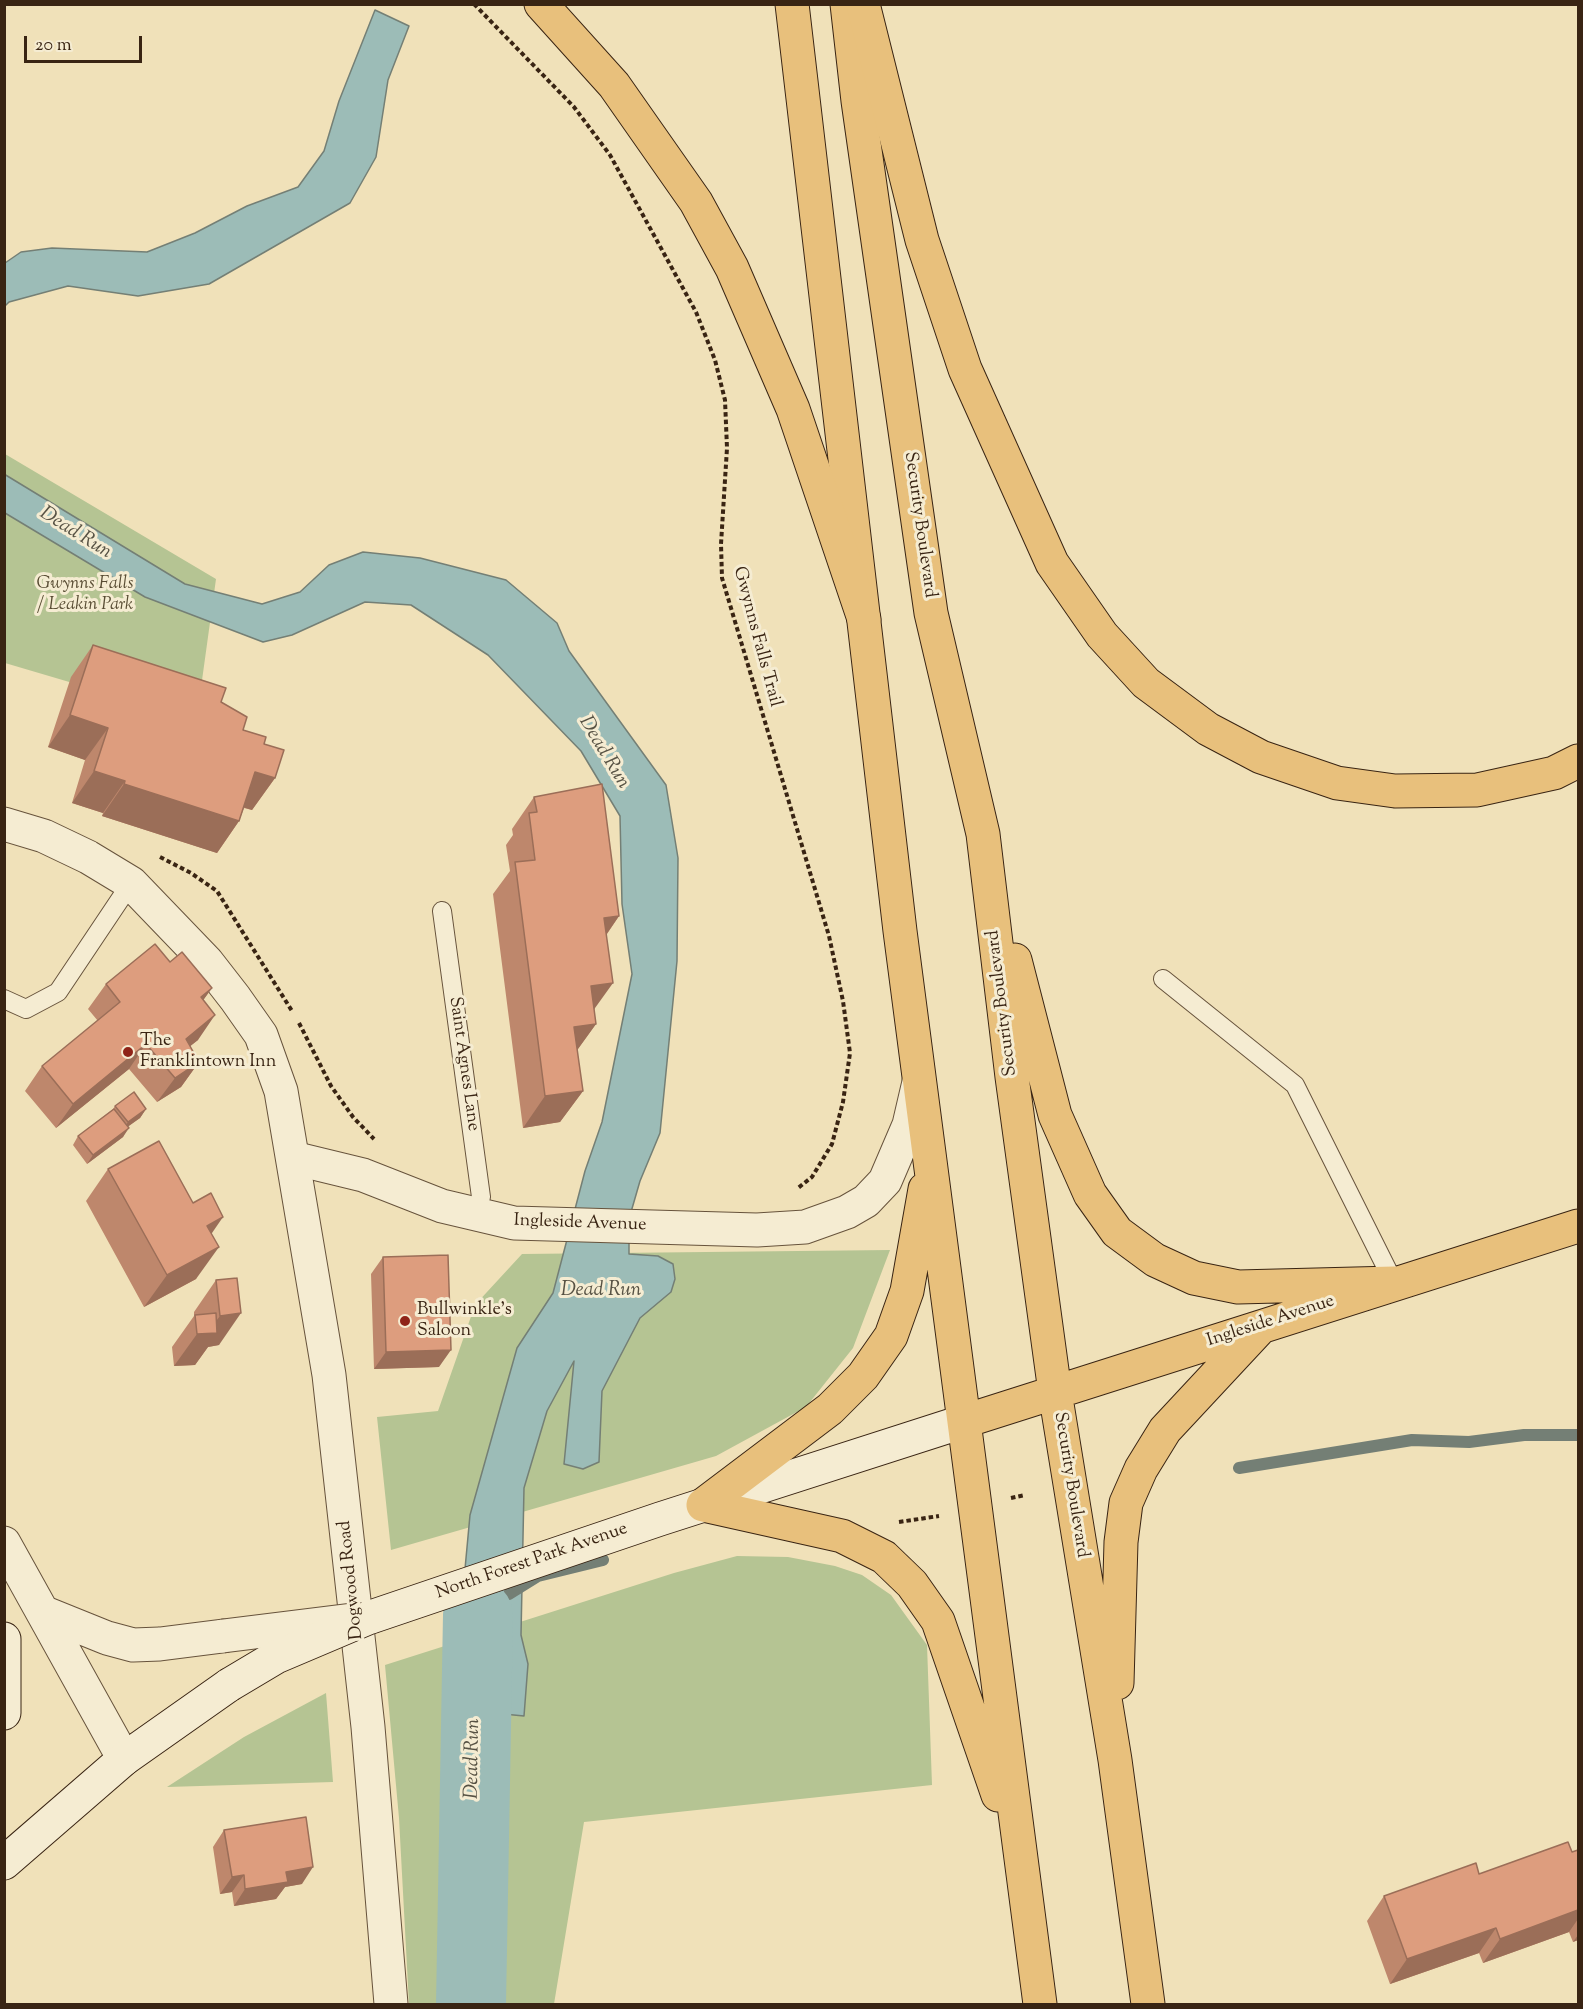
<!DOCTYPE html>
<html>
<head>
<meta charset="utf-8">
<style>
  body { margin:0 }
  #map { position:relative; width:1583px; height:2009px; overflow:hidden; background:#f0e1b9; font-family:"Sorts Mill Goudy",serif }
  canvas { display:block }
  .frame { position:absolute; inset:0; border:6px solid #392413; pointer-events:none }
  .scale { position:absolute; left:24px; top:36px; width:118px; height:27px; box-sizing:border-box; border:3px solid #392413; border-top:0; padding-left:8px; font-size:18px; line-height:21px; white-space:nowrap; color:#392413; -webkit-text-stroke:4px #f5ecd2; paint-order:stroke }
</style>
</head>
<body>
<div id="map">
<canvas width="1583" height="2009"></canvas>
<div class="frame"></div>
<div class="scale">20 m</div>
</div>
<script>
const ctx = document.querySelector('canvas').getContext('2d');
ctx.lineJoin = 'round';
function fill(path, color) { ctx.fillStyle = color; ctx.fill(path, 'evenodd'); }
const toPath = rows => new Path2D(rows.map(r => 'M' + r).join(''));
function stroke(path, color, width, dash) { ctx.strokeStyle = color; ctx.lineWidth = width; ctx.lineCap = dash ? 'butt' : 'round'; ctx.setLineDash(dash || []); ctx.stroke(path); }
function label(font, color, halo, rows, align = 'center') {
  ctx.font = font + ' "Sorts Mill Goudy",serif'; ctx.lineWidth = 6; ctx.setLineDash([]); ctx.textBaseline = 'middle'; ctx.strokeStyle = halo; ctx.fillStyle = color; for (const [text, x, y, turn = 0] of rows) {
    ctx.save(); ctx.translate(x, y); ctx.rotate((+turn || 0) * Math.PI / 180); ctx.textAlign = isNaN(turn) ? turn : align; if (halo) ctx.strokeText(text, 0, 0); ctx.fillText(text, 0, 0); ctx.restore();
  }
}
fill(toPath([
  [5,454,216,579,199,702,93,689,5,663],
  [890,1250,853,1348,806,1407,716,1456,391,1550,377,1417,438,1411,475,1305,522,1254],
  [737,1556,788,1557,835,1566,862,1575,891,1595,927,1645,932,1785,584,1822,554,2004,409,2004,399,1818,385,1665,674,1573],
  [326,1693,333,1782,167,1787,244,1737]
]), '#b5c493');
const water = toPath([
  [375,10,409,26,388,80,376,157,350,203,209,284,138,296,68,286,9,302,5,306,5,263,21,252,52,248,147,252,195,233,247,206,298,187,324,151,339,101,375,10],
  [4,474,185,584,262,604,300,592,329,565,363,552,420,558,506,580,557,623,569,651,666,785,678,858,677,961,660,1133,640,1181,629,1219,629,1254,658,1256,673,1264,675,1279,671,1292,640,1318,602,1391,599,1462,583,1469,564,1464,574,1361,547,1411,524,1488,521,1635,528,1664,524,1716,452,1709,470,1515,517,1348,553,1293,585,1171,602,1122,632,974,622,904,620,816,581,751,488,655,411,605,365,602,292,635,263,642,145,597,5,513,4,474]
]);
fill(water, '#9cbcb7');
stroke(water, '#747f75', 1.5);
stroke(toPath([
  [1239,1468,1412,1440,1469,1442,1524,1435,1578,1435],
  [509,1594,538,1576,603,1560]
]), '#747f75', 12);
stroke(toPath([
  [471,2004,478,1615]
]), '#9cbcb7', 70);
const service = toPath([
  [442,911,481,1197],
  [1163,979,1295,1085,1394,1283],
  [4,999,26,1009,58,992,131,883]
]);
const minor = toPath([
  [293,1158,363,1175,442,1206,514,1223,757,1230,805,1227,847,1212,866,1201,885,1181,909,1125,919,1082]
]);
const tertiary = toPath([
  [4,824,44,836,88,857,131,883,207,962,235,998,261,1035,281,1091,329,1375,368,1727,391,2004],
  [4,1543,124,1759],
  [45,1613,107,1638,133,1645,160,1644,223,1636]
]);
const secondary = toPath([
  [368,1618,660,1519,965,1421],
  [4,1639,4,1713],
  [4,1863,124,1759,229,1685]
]);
const primary = toPath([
  [792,4,900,931,1040,2004],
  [847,4,858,101,931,613,983,834,1012,1077,1055,1392,1115,1760,1148,2004],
  [1015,960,1055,1115,1090,1194,1117,1232,1155,1260,1194,1278,1238,1287,1394,1283],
  [965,1421,1578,1226],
  [703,1505,842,1536,884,1557,912,1584,938,1621,998,1795],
  [703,1505,830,1409,863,1376,891,1336,907,1291,925,1189],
  [1117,1683,1121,1542,1126,1503,1141,1469,1165,1430,1261,1327]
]);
const motorway = toPath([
  [541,4,614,85,696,202,732,268,793,409,864,619],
  [863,4,922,240,965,369,1052,563,1102,635,1146,683,1208,729,1261,757,1337,783,1395,791,1477,790,1554,773,1578,761]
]);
stroke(service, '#67533c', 20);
stroke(minor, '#67533c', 35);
stroke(tertiary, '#67533c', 35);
stroke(secondary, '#392413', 35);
stroke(primary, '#392413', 35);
stroke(motorway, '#392413', 35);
stroke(toPath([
  [474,4,574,107,610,155,696,312,715,360,725,400,727,448,721,544,722,578,829,936,843,1001,850,1053,843,1102,832,1144,812,1177,798,1188],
  [160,857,191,873,217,891,292,1011],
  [299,1023,331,1086,353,1117,374,1139],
  [1011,1498,1025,1495],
  [899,1522,939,1516]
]), '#392413', 4, [4.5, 3]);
stroke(service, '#f5ecd2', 18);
stroke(minor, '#f5ecd2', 33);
stroke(tertiary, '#f5ecd2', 33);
stroke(secondary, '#f5ecd2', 33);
stroke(primary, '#e8c07c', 33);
stroke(motorway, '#e8c07c', 33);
const tertiaryBridge = toPath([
  [223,1636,352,1620]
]);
const secondaryBridge = toPath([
  [229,1685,276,1657,368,1618]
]);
stroke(tertiaryBridge, '#67533c', 35, []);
stroke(secondaryBridge, '#392413', 35, []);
stroke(tertiaryBridge, '#f5ecd2', 33);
stroke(secondaryBridge, '#f5ecd2', 33);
fill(toPath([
  [93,645,221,702,243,730,264,744,275,778,252,810,244,808,239,821,217,853,102,816,103,813,72,803,85,760,48,747,71,677],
  [534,797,619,916,607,934,594,1010,596,1024,577,1050,583,1091,560,1122,523,1128,493,894,510,871,506,845,513,835,512,829],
  [170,962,212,988,203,1000,198,1040,190,1046,199,1062,181,1087,157,1102,129,1069,56,1128,25,1091,42,1066,98,1021,88,1009,106,984],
  [115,1106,146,1109,140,1118,128,1126,123,1137,87,1164,73,1145,78,1136,113,1109],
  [108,1169,193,1203,212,1234,196,1279,144,1307,86,1201],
  [383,1257,439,1367,374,1369,371,1274],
  [237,1278,219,1345,208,1347,195,1365,174,1366,172,1347,194,1316,194,1312,216,1280],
  [224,1830,302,1884,285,1887,276,1899,234,1906,232,1892,220,1894,213,1847],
  [1578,1850,1578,1940,1573,1942,1569,1932,1483,1963,1479,1953,1390,1984,1367,1921,1384,1896,1572,1852]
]), '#be876c');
fill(toPath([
  [70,715,108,728,85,760,48,747],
  [94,771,125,781,103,813,72,803],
  [255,772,275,778,252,810,233,804],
  [124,784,239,821,217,853,102,816],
  [619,916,597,948,604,918],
  [613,983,590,1015,591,986],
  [212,988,194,1013,201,997],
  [215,1015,198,1040,169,1063,186,1039],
  [596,1024,573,1056,574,1027],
  [146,1044,129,1069,56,1128,73,1104],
  [199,1062,181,1087,157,1102,175,1078],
  [583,1091,560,1122,523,1128,545,1096],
  [146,1109,140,1118,122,1131,128,1122],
  [129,1128,123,1137,87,1164,93,1155],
  [223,1217,201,1249,207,1226],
  [219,1247,196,1279,144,1307,167,1275],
  [241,1313,219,1345,208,1347,195,1365,174,1366,197,1334,207,1333,220,1316],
  [451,1350,439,1367,374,1369,386,1352],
  [313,1867,302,1884,285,1887,276,1899,234,1906,245,1889,286,1872],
  [244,1875,232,1892,220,1894,232,1877],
  [1578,1910,1578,1919,1569,1932,1483,1963,1500,1939],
  [1496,1928,1479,1953,1390,1984,1407,1959],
  [1578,1935,1578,1940,1573,1942]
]), '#9b6e58');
const building = toPath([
  [93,645,226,688,221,702,247,717,243,730,266,737,264,744,284,750,275,778,255,772,239,821,124,784,125,781,94,771,108,728,70,715,93,645],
  [602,784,619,916,604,918,613,983,591,986,596,1024,574,1027,583,1091,545,1096,515,862,535,860,529,813,537,812,534,797,602,784],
  [155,944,170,962,182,952,212,988,201,997,215,1015,186,1039,199,1062,175,1078,146,1044,73,1104,42,1066,120,1002,106,984,155,944],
  [134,1092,146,1109,128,1122,115,1106,134,1092],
  [114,1109,129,1128,93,1155,78,1136,114,1109],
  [159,1141,193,1203,211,1193,223,1217,207,1226,219,1247,167,1275,108,1169,159,1141],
  [448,1255,451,1350,386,1352,383,1257,448,1255],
  [237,1278,241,1313,220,1316,216,1280,237,1278],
  [216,1313,217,1333,197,1334,195,1315,216,1313],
  [306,1817,313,1867,286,1872,288,1882,245,1889,244,1875,232,1877,224,1830,306,1817],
  [1568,1842,1572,1852,1578,1850,1578,1910,1500,1939,1496,1928,1407,1959,1384,1896,1476,1863,1479,1874,1568,1842]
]);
fill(building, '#dd9d7e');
stroke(building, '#9b6e58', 1.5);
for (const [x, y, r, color] of [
  [128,1052,6,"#8f2418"],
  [405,1321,6,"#8f2418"]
]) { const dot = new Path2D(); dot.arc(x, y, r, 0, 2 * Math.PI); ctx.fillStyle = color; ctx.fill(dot); stroke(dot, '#f5ecd2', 2); }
label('18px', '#392413', '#f5ecd2', [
  ["Security Boulevard",919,525,82],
  ["Gwynns Falls Trail",756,637,75],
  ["Security Boulevard",1003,1003,-97],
  ["Saint Agnes Lane",463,1064,82],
  ["Ingleside Avenue",580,1224,2],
  ["Ingleside Avenue",1271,1322,-18],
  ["Security Boulevard",1070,1485,81],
  ["North Forest Park Avenue",532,1562,-19],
  ["Dogwood Road",352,1580,-96]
]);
label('italic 18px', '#584c33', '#f5ecd2', [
  ["Gwynns Falls",85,585],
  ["/ Leakin Park",85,606]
]);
label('18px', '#392413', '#f5ecd2', [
  ["The",140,1042],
  ["Franklintown Inn",140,1063],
  ["Bullwinkle's",417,1311],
  ["Saloon",417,1332]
], 'left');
label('italic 20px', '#575244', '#f5ecd2', [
  ["Dead Run",75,534,32],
  ["Dead Run",603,753,59],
  ["Dead Run",601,1292],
  ["Dead Run",474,1759,-89]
]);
</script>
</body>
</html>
